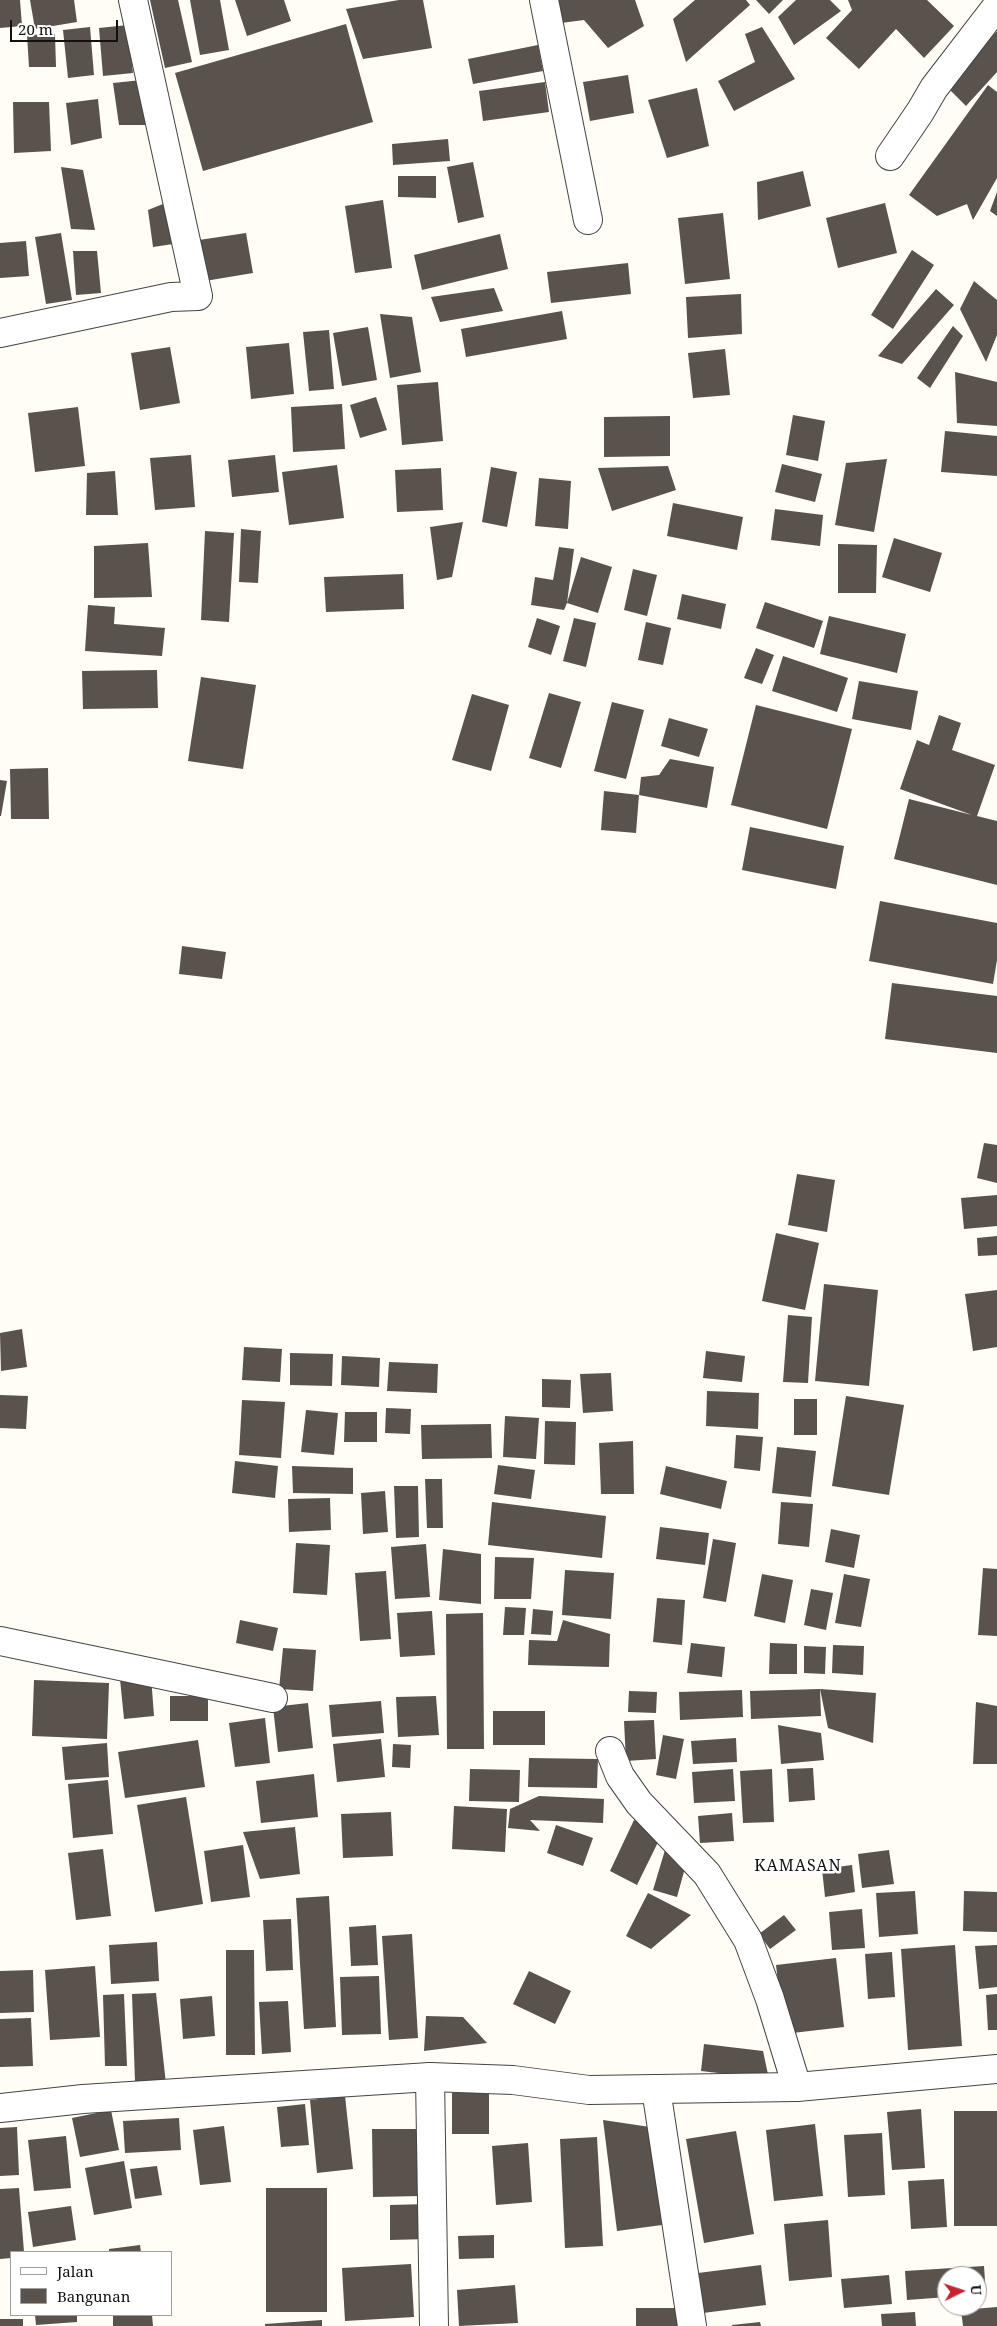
<!DOCTYPE html>
<html>
<head>
<meta charset="utf-8">
<style>
  body { margin:0 }
  #map { position:relative; width:997px; height:2326px; overflow:hidden; background:#fffdf5; font-family:"Noto Serif",serif }
  canvas { display:block }
  .legend { position:absolute; left:10px; top:2251px; width:162px; height:65px; box-sizing:border-box; background:#fff; border:1px solid #a0a0a0; margin:0; padding:6px 9px; list-style:none; font-size:15px; color:#111 }
  .legend li { display:flex; align-items:center; gap:10px; height:25px }
  .legend b { width:25px; border:1px solid #a0a0a0 }
  .north { position:absolute; left:937px; top:2266px; width:50px; height:50px; box-sizing:border-box; background:#fff; border:1px solid #a0a0a0; border-radius:50%; rotate:86deg; font-size:14px; font-weight:700; line-height:20px; text-align:center; color:#111 }
  .north::after { content:''; display:block; margin:auto; width:18px; height:22px; background:#c4262e; clip-path:polygon(50% 0,100% 100%,50% 72%,0 100%) }
  .scale { position:absolute; left:10px; top:20px; width:108px; height:22px; box-sizing:border-box; border:2px solid #111; border-top:0; padding-left:6px; font-size:15px; line-height:18px; white-space:nowrap; color:#111; -webkit-text-stroke:4px #fff; paint-order:stroke }
</style>
</head>
<body>
<div id="map">
<canvas width="997" height="2326"></canvas>
<ul class="legend">
<li><b style="height:6px;background:#fff"></b>Jalan</li>
<li><b style="height:14px;background:#5a524d"></b>Bangunan</li>
</ul>
<div class="north">U</div>
<div class="scale">20 m</div>
</div>
<script>
const ctx = document.querySelector('canvas').getContext('2d');
ctx.lineJoin = 'round';
function fill(path, color) { ctx.fillStyle = color; ctx.fill(path, 'evenodd'); }
const toPath = rows => new Path2D(rows.map(r => 'M' + r).join(''));
function stroke(path, color, width, dash) { ctx.strokeStyle = color; ctx.lineWidth = width; ctx.lineCap = dash ? 'butt' : 'round'; ctx.setLineDash(dash || []); ctx.stroke(path); }
function label(font, color, halo, rows, align = 'center') {
  ctx.font = font + ' "Noto Serif",serif'; ctx.lineWidth = 5; ctx.setLineDash([]); ctx.textBaseline = 'middle'; ctx.strokeStyle = halo; ctx.fillStyle = color; for (const [text, x, y, turn = 0] of rows) {
    ctx.save(); ctx.translate(x, y); ctx.rotate((+turn || 0) * Math.PI / 180); ctx.textAlign = isNaN(turn) ? turn : align; if (halo) ctx.strokeText(text, 0, 0); ctx.fillText(text, 0, 0); ctx.restore();
  }
}
fill(toPath([
  [0,0,20,0,22,26,0,28],
  [30,0,74,0,77,22,35,29],
  [150,0,178,0,192,62,165,68],
  [190,0,220,0,229,50,200,55],
  [235,0,284,0,291,21,247,36],
  [399,0,423,0,432,48,363,59,346,9],
  [557,0,635,0,644,26,608,48,584,20,561,23],
  [695,0,746,0,750,5,686,62,673,19],
  [756,0,783,0,769,14],
  [796,0,830,0,841,11,794,45,778,17],
  [848,0,927,0,954,26,924,58,896,29,859,69,826,38,852,10],
  [346,24,373,122,203,171,175,73],
  [128,25,133,73,103,76,99,28],
  [90,27,94,75,68,78,63,30],
  [762,27,795,79,734,111,718,81,755,62,745,34],
  [997,31,997,72,966,106,946,86],
  [55,34,56,67,29,67,27,35],
  [538,45,543,71,473,84,468,59],
  [628,75,634,113,590,121,583,82],
  [142,80,151,125,119,125,113,83],
  [545,82,549,112,483,121,479,91],
  [988,85,997,92,997,178,973,220,967,204,937,216,909,195],
  [697,88,709,146,667,158,648,100],
  [98,99,102,138,71,145,66,103],
  [13,102,49,102,51,151,14,153],
  [448,139,450,161,393,165,392,144],
  [473,162,484,217,458,223,447,167],
  [61,167,83,170,95,230,71,229],
  [803,171,811,206,758,220,757,182],
  [398,176,436,176,436,198,398,197],
  [997,192,997,216,990,211],
  [173,200,180,243,153,247,148,210],
  [383,200,392,268,355,273,345,206],
  [885,203,897,253,838,268,826,218],
  [723,213,730,279,685,284,678,218],
  [61,233,72,300,46,304,35,237],
  [246,233,253,273,205,281,199,240],
  [500,234,508,269,422,290,414,255],
  [26,241,29,276,0,278,0,243],
  [912,250,934,265,893,329,871,315],
  [73,251,97,251,101,293,76,295],
  [628,263,631,294,551,303,547,272],
  [974,281,997,300,997,335,986,362,960,309],
  [494,288,503,311,440,322,431,297],
  [936,289,954,305,902,364,878,356],
  [741,294,742,334,688,338,686,297],
  [562,311,567,339,466,357,461,329],
  [380,314,412,317,421,372,390,378],
  [953,326,963,336,930,388,917,378],
  [368,327,377,380,342,386,333,333],
  [329,330,334,389,309,391,303,332],
  [289,343,294,394,251,399,246,347],
  [170,347,180,403,140,410,131,353],
  [725,349,730,395,693,398,688,353],
  [955,372,997,382,997,426,957,423],
  [438,382,443,441,402,445,397,385],
  [376,397,387,430,360,438,350,405],
  [342,404,345,449,293,452,291,407],
  [78,407,85,466,35,472,28,413],
  [793,415,825,421,818,461,786,455],
  [670,416,670,456,604,457,604,417],
  [945,431,997,436,997,476,941,472],
  [191,455,195,507,155,510,150,458],
  [275,455,279,492,232,497,228,460],
  [887,459,874,532,835,525,846,463],
  [782,464,822,474,815,502,775,492],
  [337,465,344,518,289,525,282,472],
  [668,466,676,490,612,511,598,468],
  [491,467,517,472,507,527,482,522],
  [441,468,443,510,397,512,395,470],
  [115,471,118,515,86,515,87,473],
  [539,478,571,481,568,529,535,526],
  [673,503,743,517,737,550,667,536],
  [775,509,823,515,820,546,771,540],
  [463,522,452,577,437,580,430,527],
  [241,529,261,531,258,583,239,582],
  [205,531,234,533,229,622,201,620],
  [894,538,942,553,930,592,882,577],
  [148,543,152,597,94,598,94,546],
  [838,544,877,545,876,593,838,593],
  [559,547,574,549,567,603,581,557,612,567,598,613,567,603,564,610,531,605,535,577,553,580],
  [633,569,657,575,647,616,624,610],
  [403,574,404,609,326,612,324,577],
  [682,594,726,604,721,629,677,619],
  [765,602,823,621,814,648,756,628],
  [88,605,115,607,114,624,165,628,162,656,85,651],
  [829,616,906,634,897,673,820,654],
  [537,618,560,626,551,655,528,647],
  [574,618,596,623,586,667,563,661],
  [646,622,671,628,663,665,638,660],
  [756,648,774,655,762,684,744,678],
  [783,656,848,678,837,712,772,691],
  [157,670,158,708,83,709,82,671],
  [201,677,256,685,243,769,188,761],
  [859,681,918,691,911,730,852,719],
  [549,693,581,702,561,768,529,758],
  [472,694,509,705,491,771,452,760],
  [612,702,644,710,626,779,594,771],
  [756,705,852,729,827,829,731,805],
  [939,715,961,723,952,750,995,765,977,816,997,821,997,885,894,859,909,799,972,815,900,789,917,740,929,745],
  [669,718,708,729,699,757,661,746],
  [670,759,714,767,707,808,639,795,641,777,659,775],
  [48,768,49,819,11,819,10,769],
  [0,780,7,781,1,816,0,816],
  [604,791,639,795,636,833,601,830],
  [750,827,844,846,836,889,742,870],
  [880,901,997,923,997,960,993,984,869,961],
  [182,946,226,952,222,979,179,974],
  [892,983,997,996,997,1053,885,1039],
  [984,1143,997,1145,997,1183,977,1178],
  [797,1174,835,1180,827,1232,788,1225],
  [997,1195,997,1226,964,1229,961,1198],
  [776,1233,819,1243,805,1310,762,1301],
  [997,1236,997,1255,978,1256,977,1238],
  [824,1284,878,1290,869,1386,815,1381],
  [997,1290,997,1347,973,1351,965,1294],
  [788,1315,812,1317,808,1383,783,1382],
  [22,1329,27,1367,1,1371,0,1333],
  [244,1347,282,1349,280,1382,242,1380],
  [706,1351,745,1356,742,1382,703,1378],
  [290,1353,333,1354,332,1386,290,1385],
  [342,1356,380,1358,379,1387,341,1385],
  [389,1362,438,1364,437,1393,387,1391],
  [611,1373,613,1411,583,1413,580,1374],
  [542,1379,571,1380,570,1408,542,1407],
  [707,1391,759,1393,758,1429,706,1426],
  [0,1395,28,1396,26,1429,0,1428],
  [846,1396,904,1405,889,1495,832,1486],
  [794,1399,817,1399,817,1435,794,1435],
  [242,1400,285,1402,281,1458,239,1455],
  [386,1408,411,1409,410,1434,385,1433],
  [306,1410,338,1413,334,1455,301,1452],
  [345,1412,377,1412,377,1442,344,1442],
  [505,1416,539,1418,536,1459,503,1457],
  [545,1421,576,1422,575,1465,544,1464],
  [491,1424,492,1458,422,1459,421,1425],
  [736,1435,763,1437,760,1471,734,1468],
  [633,1441,634,1494,601,1494,599,1443],
  [777,1447,816,1451,811,1497,772,1493],
  [235,1461,278,1466,275,1498,232,1493],
  [498,1465,535,1470,531,1499,494,1494],
  [292,1466,353,1468,353,1494,293,1493],
  [666,1466,727,1481,721,1509,660,1494],
  [425,1479,442,1479,443,1528,427,1528],
  [394,1486,418,1486,419,1537,396,1538],
  [385,1491,388,1532,363,1534,361,1493],
  [330,1498,331,1530,289,1532,288,1499],
  [492,1502,606,1516,602,1558,488,1545],
  [781,1502,813,1504,809,1547,778,1544],
  [660,1527,709,1533,705,1565,656,1559],
  [831,1529,860,1535,854,1568,825,1562],
  [713,1539,736,1543,726,1602,703,1598],
  [296,1543,330,1545,327,1595,293,1593],
  [426,1544,430,1597,395,1599,391,1547],
  [443,1549,481,1554,481,1604,439,1600],
  [495,1557,534,1558,531,1599,494,1599],
  [983,1568,997,1569,997,1636,978,1635],
  [565,1570,614,1573,611,1619,562,1615],
  [386,1571,391,1639,360,1641,355,1573],
  [762,1574,793,1580,785,1623,754,1616],
  [844,1574,870,1579,861,1627,835,1623],
  [811,1589,833,1593,826,1630,804,1625],
  [657,1598,685,1600,682,1645,653,1642],
  [505,1607,526,1608,524,1635,503,1635],
  [533,1609,553,1611,551,1635,531,1634],
  [432,1611,435,1655,400,1657,397,1613],
  [483,1613,484,1749,447,1749,446,1614],
  [240,1620,278,1628,273,1651,236,1643],
  [563,1620,610,1634,609,1667,528,1665,529,1640,557,1641],
  [691,1643,725,1647,722,1677,687,1673],
  [770,1643,797,1644,797,1674,769,1674],
  [833,1645,864,1646,863,1675,832,1673],
  [804,1646,826,1647,825,1674,804,1673],
  [283,1648,316,1650,313,1691,279,1689],
  [151,1676,154,1716,124,1719,120,1679],
  [34,1680,109,1683,107,1739,32,1736],
  [820,1689,821,1716,751,1719,750,1691,820,1689,876,1693,873,1743,828,1728],
  [742,1690,743,1717,680,1720,679,1692],
  [629,1691,657,1692,656,1713,628,1712],
  [170,1696,208,1696,208,1721,170,1721],
  [436,1696,439,1735,398,1737,396,1697],
  [381,1701,384,1733,332,1737,329,1705],
  [976,1702,997,1706,997,1764,973,1764],
  [308,1703,313,1748,278,1752,273,1707],
  [493,1711,545,1711,545,1745,493,1745],
  [265,1718,270,1763,235,1767,229,1723],
  [654,1720,656,1759,626,1761,624,1721],
  [778,1725,821,1733,824,1760,781,1764],
  [663,1735,684,1739,676,1779,656,1775],
  [736,1738,737,1762,693,1764,691,1741],
  [381,1739,385,1777,337,1782,333,1744],
  [198,1740,205,1787,125,1798,118,1752],
  [107,1743,109,1777,65,1780,62,1747],
  [393,1744,411,1745,410,1768,392,1767],
  [529,1758,598,1759,597,1788,528,1787],
  [813,1768,815,1800,789,1802,787,1769],
  [470,1769,520,1770,519,1802,469,1801],
  [733,1769,735,1801,694,1803,692,1772],
  [772,1769,774,1822,743,1823,740,1771],
  [314,1774,318,1817,261,1823,256,1781],
  [108,1780,113,1834,73,1838,68,1784],
  [539,1796,604,1799,603,1823,530,1820,540,1831,508,1828,510,1809],
  [186,1797,203,1904,155,1912,137,1805],
  [454,1806,507,1809,505,1852,452,1849],
  [391,1812,393,1856,343,1858,341,1814],
  [732,1813,734,1841,700,1843,698,1816],
  [634,1820,662,1834,637,1885,610,1871],
  [556,1825,593,1838,583,1866,547,1853],
  [295,1827,300,1874,260,1879,243,1832],
  [243,1845,250,1897,211,1902,204,1851],
  [103,1849,111,1916,76,1920,68,1853],
  [665,1850,688,1857,677,1897,653,1890],
  [889,1850,894,1884,862,1888,858,1854],
  [852,1865,855,1892,825,1897,822,1869],
  [915,1891,918,1934,879,1937,876,1893],
  [964,1891,997,1892,997,1932,963,1931],
  [648,1893,691,1915,651,1949,626,1936],
  [329,1896,336,2027,304,2029,296,1898],
  [862,1909,865,1948,832,1950,829,1912],
  [784,1915,796,1930,770,1949,759,1934],
  [291,1919,293,1970,266,1971,263,1920],
  [376,1925,378,1965,351,1966,349,1927],
  [412,1934,418,2038,389,2040,382,1936],
  [157,1942,159,1981,111,1984,109,1945],
  [955,1945,962,2046,908,2050,901,1949],
  [997,1945,997,1987,979,1989,975,1946],
  [226,1950,254,1950,255,2055,226,2055],
  [892,1952,895,1997,868,1999,865,1954],
  [836,1958,844,2027,784,2034,776,1965],
  [95,1966,100,2037,50,2040,45,1970],
  [33,1970,34,2012,0,2013,0,1971],
  [529,1971,571,1991,555,2024,513,2004],
  [379,1976,381,2034,342,2035,340,1977],
  [156,1993,166,2084,135,2082,132,1994],
  [124,1994,127,2066,105,2066,103,1995],
  [997,1994,997,2030,988,2030,986,1995],
  [212,1996,215,2036,183,2039,180,1999],
  [288,2001,291,2052,262,2054,259,2002],
  [426,2016,463,2017,487,2043,424,2051],
  [31,2018,33,2066,0,2067,0,2019],
  [704,2044,763,2051,769,2079,701,2071],
  [452,2093,489,2093,489,2134,452,2134],
  [345,2096,353,2169,317,2173,310,2100],
  [305,2104,309,2145,281,2147,277,2107],
  [921,2109,925,2168,892,2170,887,2112],
  [111,2110,119,2150,80,2157,72,2118],
  [954,2111,997,2111,997,2226,954,2226],
  [179,2118,181,2150,125,2153,123,2121],
  [603,2120,650,2127,662,2225,617,2231],
  [815,2124,823,2196,774,2201,766,2130],
  [224,2126,231,2182,200,2185,193,2130],
  [17,2127,19,2175,0,2176,0,2128],
  [372,2129,420,2129,421,2196,373,2197],
  [736,2131,754,2234,704,2243,686,2139],
  [882,2133,885,2195,848,2197,844,2135],
  [66,2136,71,2188,34,2191,28,2140],
  [597,2137,603,2246,565,2248,560,2139],
  [528,2143,532,2202,496,2205,492,2146],
  [124,2161,132,2208,94,2215,85,2168],
  [157,2166,162,2195,135,2199,130,2169],
  [944,2179,947,2227,911,2229,908,2181],
  [19,2188,24,2252,11,2252,11,2258,0,2259,0,2189],
  [266,2188,327,2188,327,2312,266,2312],
  [428,2204,429,2239,390,2240,390,2205],
  [71,2206,76,2240,33,2247,28,2212],
  [828,2220,832,2277,789,2281,784,2224],
  [494,2235,494,2258,459,2259,458,2236],
  [140,2245,141,2252,109,2252,109,2249],
  [411,2264,414,2317,345,2321,342,2268],
  [761,2265,766,2305,703,2313,698,2273],
  [984,2266,986,2295,977,2295,977,2276,947,2276,947,2297,907,2300,905,2271],
  [889,2275,892,2304,844,2308,841,2279],
  [515,2285,518,2323,459,2326,457,2290],
  [997,2307,997,2326,963,2326,961,2310],
  [636,2308,677,2308,677,2326,636,2326],
  [915,2312,916,2326,882,2326,881,2314],
  [35,2315,77,2315,77,2322,36,2325],
  [113,2315,152,2315,153,2326,113,2326],
  [0,2319,23,2319,23,2326,0,2326],
  [322,2320,322,2326,265,2326,265,2324],
  [760,2322,761,2326,732,2326,732,2325]
]), '#5a524d');
const minor = toPath([
  [544,0,588,220],
  [890,156,920,112,934,88,997,6],
  [0,333,171,297,198,296,133,0],
  [0,1641,273,1698],
  [610,1751,620,1776,639,1803,707,1874,748,1940,770,1999,797,2087],
  [430,2077,434,2326],
  [656,2089,692,2326]
]);
const tertiary = toPath([
  [0,2108,83,2099,430,2077,513,2080,589,2090,656,2089,797,2087,997,2069]
]);
stroke(minor, '#444', 30);
stroke(tertiary, '#444', 30);
stroke(minor, '#fff', 28);
stroke(tertiary, '#fff', 28);
ctx.letterSpacing = '1px';
label('16px', '#111', '#fff', [
  ["KAMASAN",798,1866]
]);
ctx.letterSpacing = '0px';
</script>
</body>
</html>
